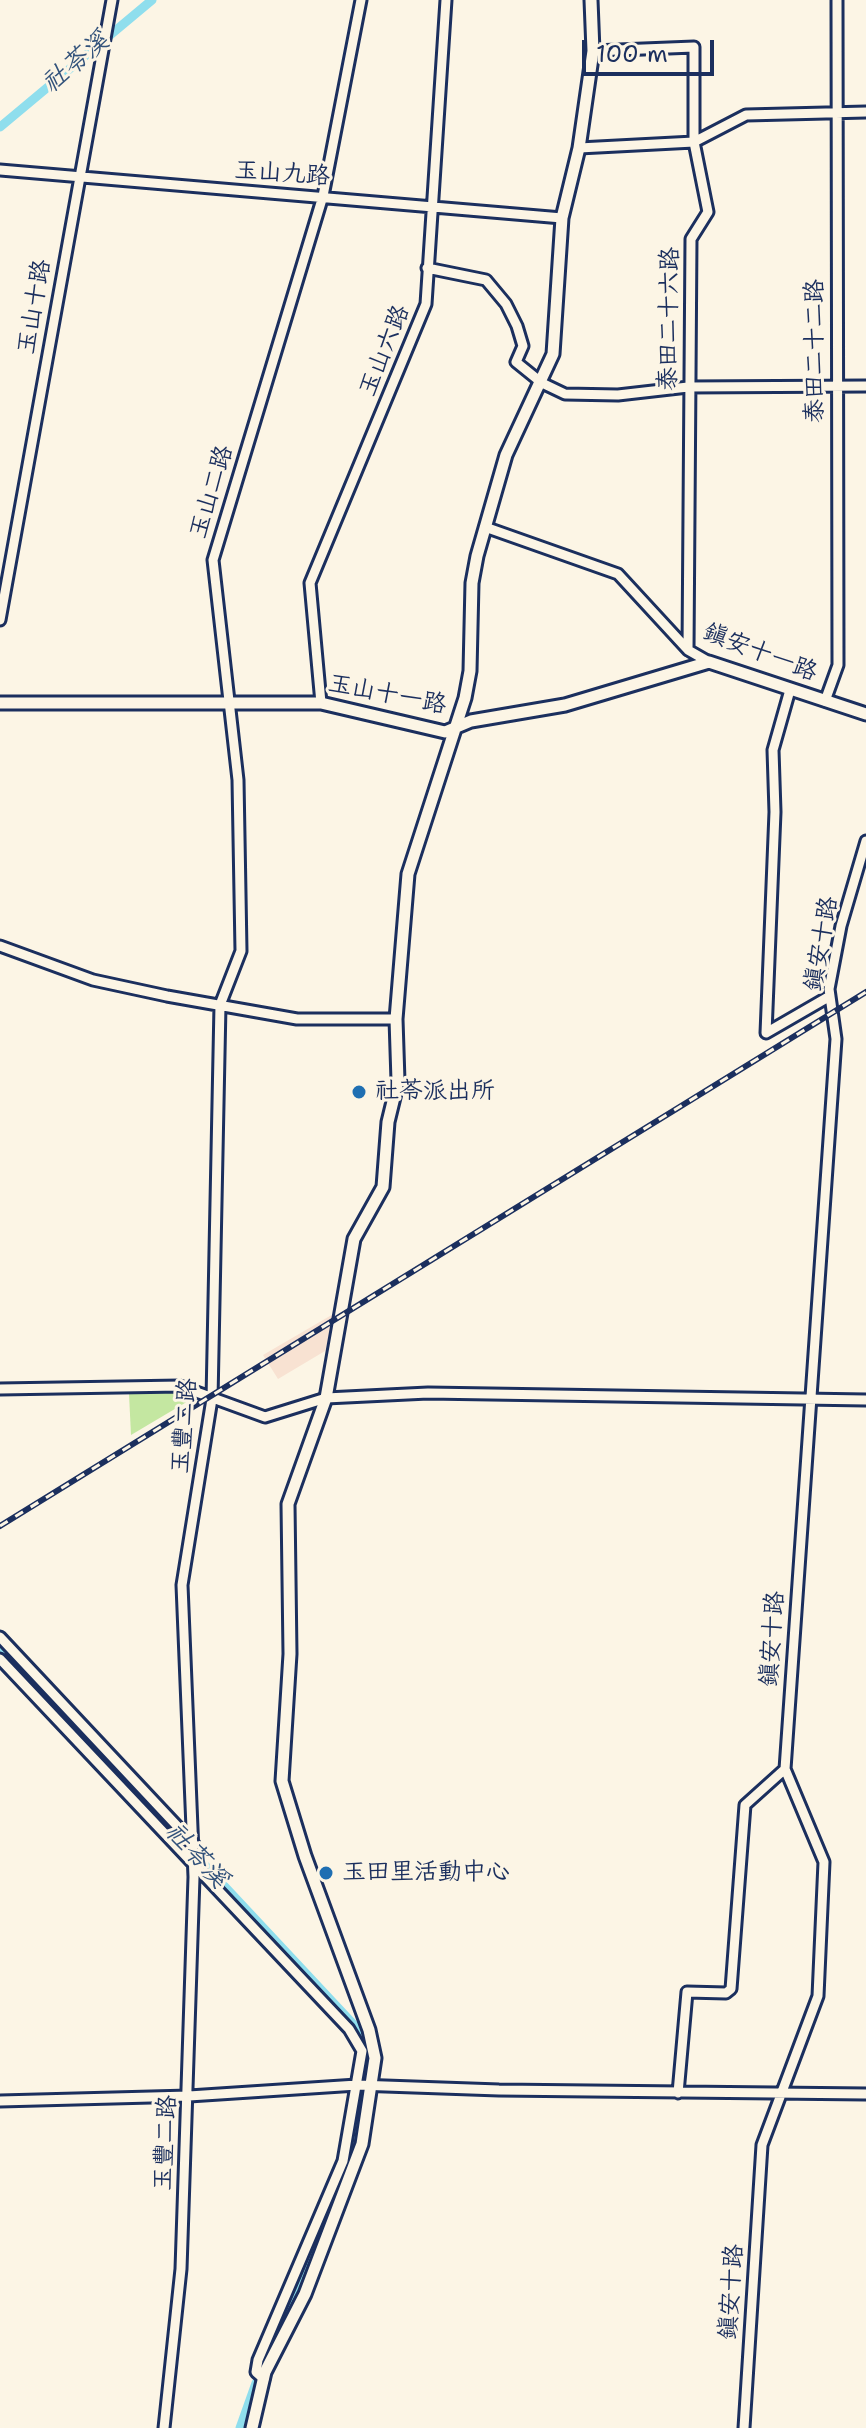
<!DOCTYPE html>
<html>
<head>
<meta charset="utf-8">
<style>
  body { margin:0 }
  #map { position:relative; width:866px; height:2428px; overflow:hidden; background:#fcf5e5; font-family:"Shantell Sans",sans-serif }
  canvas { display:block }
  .scale { position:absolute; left:582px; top:40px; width:132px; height:36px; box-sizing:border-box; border:4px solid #1b2f5e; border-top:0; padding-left:10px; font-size:24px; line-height:28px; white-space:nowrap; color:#1b2f5e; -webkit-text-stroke:6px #fcf5e5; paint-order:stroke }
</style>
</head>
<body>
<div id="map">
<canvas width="866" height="2428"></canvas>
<div class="scale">100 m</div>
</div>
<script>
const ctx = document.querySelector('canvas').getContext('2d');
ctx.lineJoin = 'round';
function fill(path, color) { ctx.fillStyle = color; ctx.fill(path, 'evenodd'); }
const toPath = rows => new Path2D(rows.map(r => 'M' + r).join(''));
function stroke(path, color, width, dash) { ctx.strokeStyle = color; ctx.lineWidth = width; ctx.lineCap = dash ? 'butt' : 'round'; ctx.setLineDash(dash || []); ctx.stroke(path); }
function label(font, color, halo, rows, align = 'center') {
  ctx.font = font + ' "Shantell Sans","LXGW WenKai TC",sans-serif'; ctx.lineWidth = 6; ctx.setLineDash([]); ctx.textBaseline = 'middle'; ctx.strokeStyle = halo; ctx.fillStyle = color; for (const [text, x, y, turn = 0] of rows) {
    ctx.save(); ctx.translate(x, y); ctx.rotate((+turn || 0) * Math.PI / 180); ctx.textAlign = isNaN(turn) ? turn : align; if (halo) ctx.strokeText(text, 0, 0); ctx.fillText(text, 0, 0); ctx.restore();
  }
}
fill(toPath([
  [335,1313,325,1351,278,1379,263,1355]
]), '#f8e2d2');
fill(toPath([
  [179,1392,195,1397,131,1435,129,1394]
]), '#c4e7a1');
stroke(toPath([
  [0,127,152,0],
  [0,1646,356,2027,365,2044,365,2078],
  [281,2329,353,2146,362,2092],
  [240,2428,256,2383]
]), '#8fdeed', 9);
const minor = toPath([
  [593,51,694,47,694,142,708,212,691,239,688,650],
  [579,148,694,142,746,115,866,112],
  [0,170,562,218],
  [427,268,486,280,506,304,517,326,523,346,516,362,542,383,565,394,618,395,688,387,866,386],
  [485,527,618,574,688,650,709,662],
  [0,620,112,0],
  [790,690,773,750,775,812,766,1033,830,996],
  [825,701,838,665,837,0],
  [321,703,310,583,426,304,446,0],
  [0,946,93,980,167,996,297,1019,396,1019],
  [0,1389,180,1386,265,1417,326,1398,428,1393,866,1400],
  [0,1637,194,1844],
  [0,1659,349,2029,362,2051,343,2161,258,2360,256,2372,264,2379],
  [678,2093,687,1992,726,1993,731,1989,745,1805,785,1769],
  [0,2101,189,2096,357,2085,499,2090,866,2094],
  [164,2428,181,2269,194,1877,182,1585,212,1399,220,1005,241,951,238,780,213,560,323,196,361,0],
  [744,2428,762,2145,818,1996,824,1862,785,1769,836,1039,829,989,841,926,866,841]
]);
const tertiary = toPath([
  [0,703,321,703,445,732,471,721,565,705,709,662,866,714],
  [252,2428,265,2372,305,2294,362,2144,375,2058,369,2030,305,1856,282,1781,290,1654,288,1504,326,1398,354,1239,383,1187,388,1122,398,1081,396,1019,408,874,465,698,470,671,472,583,477,556,506,455,553,354,562,218,579,148,593,51,591,0]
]);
stroke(minor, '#1b2f5e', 15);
stroke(tertiary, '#1b2f5e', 17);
stroke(minor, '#fcf5e5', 9);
stroke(tertiary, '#fcf5e5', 11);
const rail = toPath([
  [0,1526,866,992]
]);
stroke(rail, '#1b2f5e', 6);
stroke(rail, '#fcf5e5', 3, [9]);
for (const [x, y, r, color] of [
  [359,1092,8,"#1f6fb2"],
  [326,1873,8,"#1f6fb2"]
]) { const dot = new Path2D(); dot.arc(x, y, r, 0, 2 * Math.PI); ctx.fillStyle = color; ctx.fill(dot); stroke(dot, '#fcf5e5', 3); }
label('24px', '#1b2f5e', '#fcf5e5', [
  ["玉山九路",282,174,4],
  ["玉山十路",35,307,-80],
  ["泰田二十六路",670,319,-89],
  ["玉山六路",385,351,-68],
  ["泰田二十二路",816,351,-90],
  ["玉山二路",212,492,-73],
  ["鎮安十一路",760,653,21],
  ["玉山十一路",387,695,11],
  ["鎮安十路",822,944,-80],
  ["玉豐二路",185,1426,-85],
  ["鎮安十路",773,1639,-86],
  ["玉豐二路",166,2143,-87],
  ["鎮安十路",732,2292,-86]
]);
label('24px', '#1b2f5e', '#fcf5e5', [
  ["社苓派出所",375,1092],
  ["玉田里活動中心",342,1873]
], 'left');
label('italic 26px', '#32527b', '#fcf5e5', [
  ["社苓溪",76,63,-40],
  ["社苓溪",196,1856,47]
]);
</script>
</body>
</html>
